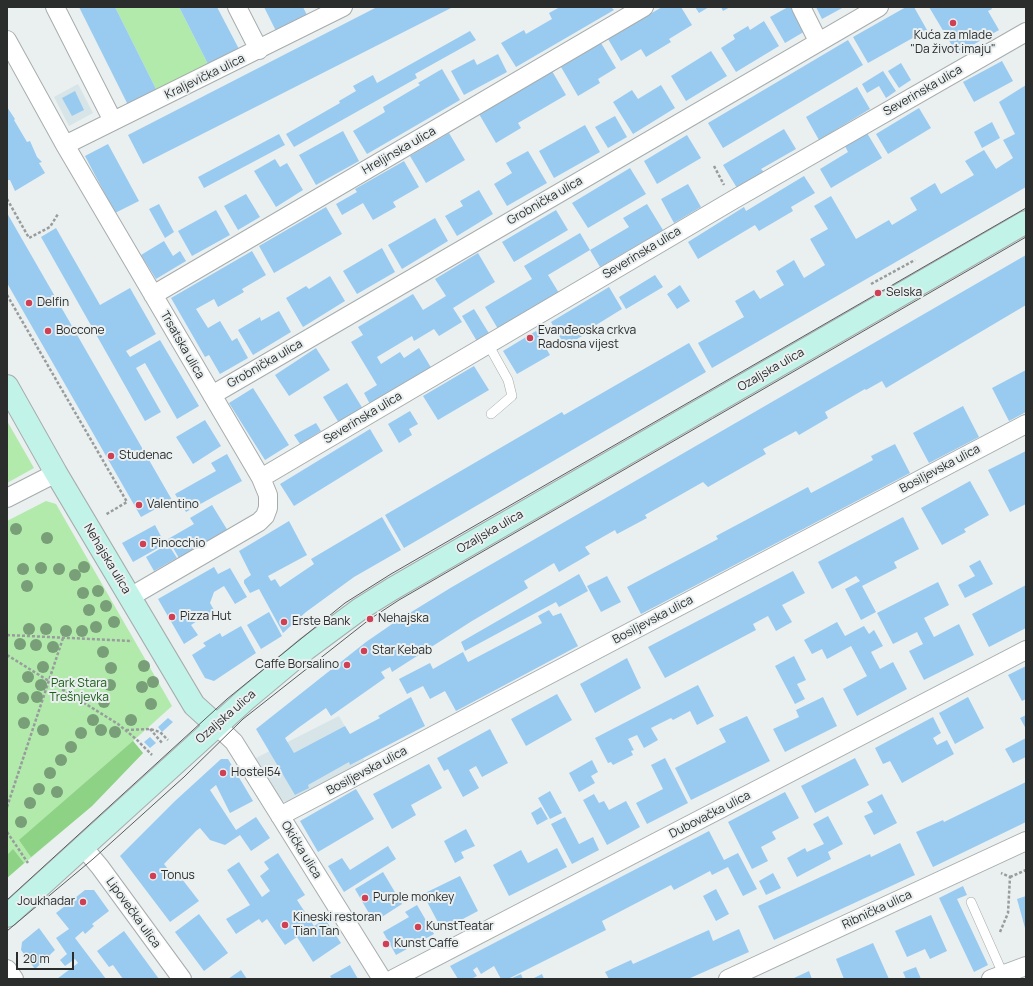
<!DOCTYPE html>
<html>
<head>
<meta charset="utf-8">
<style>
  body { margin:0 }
  #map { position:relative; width:1033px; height:986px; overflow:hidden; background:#eaeff0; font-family:Manrope,sans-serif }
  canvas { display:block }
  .frame { position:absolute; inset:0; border:8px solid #2b2d2d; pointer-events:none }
  .scale { position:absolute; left:16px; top:952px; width:58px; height:18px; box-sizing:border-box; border:2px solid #2b2d2d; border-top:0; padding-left:5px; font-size:12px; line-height:14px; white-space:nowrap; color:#2b2d2d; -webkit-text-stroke:3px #eaeff0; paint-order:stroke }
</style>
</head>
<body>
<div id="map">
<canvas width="1033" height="986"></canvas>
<div class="frame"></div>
<div class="scale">20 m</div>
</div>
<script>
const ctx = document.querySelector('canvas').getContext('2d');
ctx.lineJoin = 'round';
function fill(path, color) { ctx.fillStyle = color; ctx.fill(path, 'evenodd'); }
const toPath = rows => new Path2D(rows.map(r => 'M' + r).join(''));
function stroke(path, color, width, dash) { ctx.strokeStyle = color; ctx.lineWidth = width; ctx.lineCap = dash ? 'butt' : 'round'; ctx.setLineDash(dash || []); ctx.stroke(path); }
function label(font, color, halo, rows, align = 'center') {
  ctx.font = font + ' Manrope,sans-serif'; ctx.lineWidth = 4; ctx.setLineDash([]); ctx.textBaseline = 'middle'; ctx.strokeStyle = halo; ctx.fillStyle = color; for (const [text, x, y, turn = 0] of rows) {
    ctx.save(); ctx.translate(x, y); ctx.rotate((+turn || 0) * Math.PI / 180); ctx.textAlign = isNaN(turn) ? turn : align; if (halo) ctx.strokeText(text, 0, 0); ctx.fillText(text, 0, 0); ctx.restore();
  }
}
fill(toPath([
  [78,84,93,113,69,126,54,97],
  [339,716,366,763,294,800,287,802,282,801,277,795,254,759]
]), '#d7e5e8');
fill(toPath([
  [115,7,179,7,209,66,157,91],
  [7,421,34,468,7,483],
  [46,501,56,504,172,706,133,741,143,753,92,806,7,878,7,521]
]), '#b2eaab');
fill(toPath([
  [133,741,143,753,92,806,31,857,19,840],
  [13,849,24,863,7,878,7,855]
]), '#8ed286');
fill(toPath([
  [79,7,115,7,157,91,128,105],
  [179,7,217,7,240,51,209,66],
  [264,7,303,7,308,17,277,33],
  [377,7,453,7,143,164,128,135],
  [560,7,611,7,614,10,516,67,501,43,524,30,526,34,552,19,549,13],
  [662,7,681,7,692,25,669,39,671,42,646,57,641,49,621,61,608,39],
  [695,7,709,7,699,13],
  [721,7,730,7,723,11],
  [788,7,794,7,807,30,785,43,770,17],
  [816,7,844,7,822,19],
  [906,7,914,7,927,30,868,63,853,37],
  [929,7,991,7,992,9,988,11,999,30,957,54],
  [764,21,779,46,736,72,721,48,735,39,733,35,748,26,750,30],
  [470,31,476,40,415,74,417,78,294,147,286,134,340,103,339,101,356,91,353,86,373,75,377,83],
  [848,40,863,65,723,148,708,123],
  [601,43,616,68,598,79,600,83,578,96,561,67],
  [711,51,727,76,686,101,671,76],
  [498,54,507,72,464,95,451,71,474,59,477,65],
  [1002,61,1013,81,974,102,963,82],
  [901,63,911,80,899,88,888,71],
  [442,69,460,100,367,154,353,131,385,112,383,107,420,85,418,83],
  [552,71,566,95,518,123,521,128,496,143,479,114],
  [883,71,896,91,886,98,879,86,867,93,862,84],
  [661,85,675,108,633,134,613,102,632,90,638,99],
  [1026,85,1026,187,712,368,698,343,744,317,735,301,754,290,760,299,784,285,776,271,794,260,804,278,825,265,810,239,828,229,814,206,831,196,856,239,889,220,892,225,917,210,910,198,935,183,941,194,974,175,965,161,984,150,996,169,1013,158,1003,140,1015,134,999,102],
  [857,87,870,109,819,140,806,117],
  [75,91,84,110,72,116,62,98],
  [7,107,15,119,14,120,27,142,30,141,37,157,42,162,39,163,45,173,15,191,10,180,7,180],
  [919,108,931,128,888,154,876,134],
  [615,116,627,137,608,148,595,127],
  [992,122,1000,138,982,148,974,132],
  [585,125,600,152,554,178,539,151],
  [784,129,796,149,761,169,764,172,737,188,723,165],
  [343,131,359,161,316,185,299,155],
  [449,133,465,160,426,183,410,156],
  [867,133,882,158,831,188,820,169,848,152,845,146],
  [279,134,285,145,204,188,198,177],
  [687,135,701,158,657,184,644,161],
  [108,144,139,201,115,213,85,156],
  [528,151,547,183,507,206,494,184,512,173,506,163],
  [275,159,280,167,287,163,303,190,276,207,254,171],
  [404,161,419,187,393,202,396,207,373,220,363,203,342,215,336,204,357,192,355,189],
  [630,168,646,194,588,228,572,203],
  [804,176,815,193,791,207,793,211,759,231,755,225,698,259,688,242,744,207,746,211],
  [688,184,701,207,674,223,661,199],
  [479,190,493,214,457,236,445,216,463,206,460,201],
  [246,194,260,217,238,230,224,206],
  [159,204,174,232,165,238,149,209],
  [647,204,663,230,600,267,590,250,629,227,623,218],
  [326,207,342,234,274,273,259,246],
  [216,210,230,235,192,256,178,231],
  [556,210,568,230,514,262,502,242],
  [7,213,172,500,141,517,7,283],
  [435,218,448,241,402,269,388,245],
  [56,228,100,305,130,288,150,323,156,334,126,351,130,357,160,340,199,406,177,419,145,363,136,368,161,412,145,421,41,237],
  [580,233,590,250,548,275,559,293,498,329,485,307,532,279,524,266],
  [164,241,173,256,180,251,186,261,156,279,141,255],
  [382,248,395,272,357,294,343,271],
  [252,251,266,275,242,289,244,292,218,307,214,299,196,309,208,328,220,321,232,341,237,338,248,358,220,374,209,355,205,357,171,298],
  [478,253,495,282,453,308,462,322,439,336,434,329,414,341,412,336,377,357,381,364,400,352,404,358,419,348,432,369,371,406,364,393,377,385,351,342,363,335,358,327,413,294,423,310,446,296,435,279],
  [1026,255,1026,305,886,388,882,381,866,390,865,389,825,412,828,418,799,435,796,431,763,449,766,454,708,487,703,482,645,515,647,518,617,534,615,530,585,547,590,554,559,572,554,563,524,581,528,588,472,621,392,672,390,667,381,672,385,678,331,716,326,708,298,728,285,738,294,753,345,726,350,734,380,718,378,716,411,697,425,726,350,765,349,762,308,785,309,788,295,795,256,729,366,642,395,622,452,587],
  [655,275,663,287,626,309,619,297],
  [330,276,345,301,303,327,286,298,306,286,309,289],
  [680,285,690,301,677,309,667,294],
  [609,287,622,309,588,330,589,332,565,346,551,322],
  [474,309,490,335,478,343,462,316],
  [279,311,291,332,253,355,238,330,260,317,261,321],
  [536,331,550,355,517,374,503,351],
  [689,343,706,372,404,548,385,515,562,412,564,415],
  [316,348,330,370,289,396,275,375],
  [474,366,489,390,438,420,423,396],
  [1026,370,1026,412,1009,421,992,388],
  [347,383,363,409,339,423,323,397],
  [253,388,289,445,265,460,229,403],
  [963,406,979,437,929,463,913,433],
  [410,411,418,424,409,429,412,435,399,443,388,424],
  [205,420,221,446,193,464,176,437],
  [316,423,321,431,300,444,294,435],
  [370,429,383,451,294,506,280,484],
  [895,444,910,473,641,614,627,587,718,539,716,536,808,487,811,493,873,460,871,456],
  [1026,451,1026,504,1010,512,988,470],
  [227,454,242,481,186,512,175,494,216,471,211,463],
  [970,481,989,515,964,529,966,532,942,545,921,508],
  [212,505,228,531,180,560,168,539,194,524,190,518],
  [382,517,401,550,354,577,306,612,283,633,259,589,250,593,244,583,244,580,251,575,239,551,289,521,307,555,268,576,271,581,275,579,280,587,314,564,311,559],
  [903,517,919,549,894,562,897,568,862,586,876,612,861,620,845,589,860,581,856,576,832,589,818,562],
  [155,525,165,544,133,562,122,543],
  [168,544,177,558,154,571,146,557],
  [980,560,993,584,965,598,958,585,975,576,969,566],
  [214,567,218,574,230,568,247,597,235,604,224,586,214,592,210,603,214,610,191,625,198,635,184,644,158,599],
  [793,571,805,593,782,605,792,622,776,631,768,616,753,624,756,630,665,678,648,647],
  [579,574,588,591,559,607,556,602,465,651,461,642],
  [607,576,621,602,601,612,587,586],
  [938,582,949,605,924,618,934,637,959,624,974,655,924,680,909,651,923,644,917,632,893,644,877,613],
  [1026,585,1026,628,989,647,972,614],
  [549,610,553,616,561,613,578,646,456,711,445,691,430,699,423,686,407,694,399,679,430,663,433,669,463,652,468,662,542,623,538,616],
  [269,612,282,636,261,649,247,625],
  [837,622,845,636,864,626,869,634,874,630,883,646,871,652,880,669,893,662,907,689,857,716,843,689,867,676,851,646,827,659,822,649,812,654,804,640],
  [241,626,256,653,214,681,205,678,192,655,206,646,203,643,220,633,222,637],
  [794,656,806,680,797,684,805,699,795,704,775,666],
  [627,658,641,688,595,713,580,684],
  [1026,666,1026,699,1022,701,1008,675],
  [698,685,714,716,697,725,690,711,673,720,671,718,651,728,658,740,644,748,637,735,628,739,634,750,631,751,633,755,613,765,611,762,608,763,595,738],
  [557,694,572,720,526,746,511,719],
  [823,697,837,726,785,752,773,729,799,717,796,710],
  [968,697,984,728,955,744,939,713],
  [1026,715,1026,729,1020,718],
  [747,716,770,761,691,800,675,768,726,742,719,729],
  [933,717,941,733,933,738,937,745,947,740,954,754,902,783,890,761,883,764,875,748],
  [168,718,173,722,162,732,158,727],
  [490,729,508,763,482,777,476,766,469,770,479,788,463,797,448,769,444,771,437,758],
  [150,737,156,743,150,748,144,742],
  [1026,738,1026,757,1013,763,1005,749],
  [665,758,688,803,647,824,636,803,663,789,651,765],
  [855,758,869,785,815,813,801,786],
  [221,759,228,759,253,801,230,813,216,785,210,790,236,830,256,817,270,838,251,851,240,835,225,845,210,840,200,828,196,831,164,864,171,873,175,870,199,901,170,922,120,856,175,801],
  [592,760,598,772,591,776,595,783,579,792,569,773],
  [429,764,442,788,411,805,416,815,392,829,373,794],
  [1026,782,1026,822,933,867,916,832,943,820,944,822],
  [356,789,374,819,318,852,300,821],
  [550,791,562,813,550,819,538,798],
  [785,792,799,818,772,832,776,839,761,847,768,861,752,869,728,822],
  [594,794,599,803,604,801,609,810,626,801,640,827,607,845,583,800],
  [882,794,897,823,874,835,864,816,873,812,867,802],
  [541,807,548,819,537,825,531,813],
  [828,816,843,844,828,852,831,859,797,877,787,858,805,848,807,852,824,844,813,824],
  [565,817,579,844,593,837,599,850,572,864,551,824],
  [466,829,475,846,461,852,464,858,455,863,444,841],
  [709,831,724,860,738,853,757,889,743,896,728,867,712,875,710,871,674,890,671,885,602,921,606,930,508,979,501,979,494,966,481,974,477,967,473,970,477,976,471,979,458,979,450,966],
  [900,843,915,875,774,940,758,906,870,854,871,857],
  [388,846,396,859,344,892,328,866,342,858,350,870],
  [557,848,567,867,509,896,493,865,521,850,528,863],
  [278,853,305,895,297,900,314,926,325,919,341,943,313,962,297,937,285,945,267,919,262,923,259,919,236,934,226,919,250,905,227,870,239,862,262,897,270,891,260,876,269,869,264,862],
  [383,872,402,904,374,922,355,889],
  [773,873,781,888,766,895,759,881],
  [460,876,478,911,442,930,423,894],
  [963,886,967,895,957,899,988,965,974,972,939,898],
  [716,889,729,914,716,921,703,896],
  [85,890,94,890,109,911,92,924,94,926,85,934,83,931,75,938,106,979,57,979,78,963,75,959,65,966,60,960,67,954,56,938,69,929,56,913],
  [1026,896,1026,928,1025,928,1017,899],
  [417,905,434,934,396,955,383,932,409,917,405,912],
  [199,914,228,953,204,971,175,932],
  [931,915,947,951,930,959,925,949,907,957,895,931],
  [39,928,55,950,35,969,21,950,22,942],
  [739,929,749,952,688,979,609,979,605,972,631,960,633,964,709,930,713,941],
  [124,931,140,953,159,979,123,979,113,965,109,967,97,951],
  [873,943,889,979,844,979,836,959],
  [350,965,358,979,332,979,330,976],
  [916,967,921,979,906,979,903,972],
  [241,970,247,979,228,979],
  [809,971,812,979,792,979],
  [521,974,523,979,510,979],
  [542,974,544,979,532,979]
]), '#99cbf1');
const lane = toPath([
  [488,344,508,380,512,396,491,414],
  [971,902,1003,974]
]);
const street = toPath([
  [55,7,113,121],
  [237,7,259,50],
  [801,7,818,41],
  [7,40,65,145,261,478,268,495,268,508,265,516,259,522,130,597],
  [65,145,343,7],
  [153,295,644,7],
  [212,395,879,7],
  [261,478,733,200,1026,32],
  [7,498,56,473],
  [216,725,234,742,382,979],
  [280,816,1026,424],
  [84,848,100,867,182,979],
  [7,969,14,979],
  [393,979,1026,650],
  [728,979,1026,841],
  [991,979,1026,966]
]);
const secondary = toPath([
  [7,386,56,473,194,705,216,725],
  [7,916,245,700,306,649,360,609,392,589,1026,222]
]);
stroke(lane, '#a7acac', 10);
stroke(street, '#a7acac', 20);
stroke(secondary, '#a7acac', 24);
stroke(toPath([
  [714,166,724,185],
  [7,199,29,238,50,227,58,214],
  [871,284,915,260],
  [7,295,127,502,105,515],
  [7,635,132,641],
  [7,655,118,724,136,739,152,755],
  [150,729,163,744],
  [126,730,150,729,160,732,168,740],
  [7,807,63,638],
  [7,832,28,863],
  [1010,877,1026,870],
  [1000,932,1008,913,1010,877,1001,873]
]), '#989c9d', 2.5, [3, 2]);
stroke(lane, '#fff', 9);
stroke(street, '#fff', 18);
stroke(secondary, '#c2f3e9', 22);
stroke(toPath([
  [7,900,227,699,345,603,391,574,1026,208],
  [7,931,93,859,184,777,243,719,370,619,399,600,1026,237]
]), '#5a5d5d', 1);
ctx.fillStyle = '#789f77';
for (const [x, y] of [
  [16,529],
  [47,538],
  [84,567],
  [41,568],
  [23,569],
  [59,569],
  [75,575],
  [27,586],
  [98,591],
  [83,593],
  [106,606],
  [89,610],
  [114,622],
  [96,627],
  [29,629],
  [46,629],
  [66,631],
  [82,631],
  [20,644],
  [36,645],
  [53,647],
  [103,652],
  [144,666],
  [43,667],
  [111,668],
  [28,677],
  [153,682],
  [41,685],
  [110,685],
  [142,687],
  [37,697],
  [23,698],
  [104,702],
  [151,704],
  [93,720],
  [131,720],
  [24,723],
  [43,730],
  [101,730],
  [115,732],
  [81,733],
  [71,747],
  [61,760],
  [50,773],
  [39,789],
  [57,792],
  [30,803],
  [21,822]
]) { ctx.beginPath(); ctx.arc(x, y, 6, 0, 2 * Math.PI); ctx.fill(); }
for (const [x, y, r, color] of [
  [953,23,4,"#d04055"],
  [878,293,4,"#d04055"],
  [29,303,4,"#d04055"],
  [48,331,4,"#d04055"],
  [530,338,4,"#d04055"],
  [111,456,4,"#d04055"],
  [139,505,4,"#d04055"],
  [143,544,4,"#d04055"],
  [172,617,4,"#d04055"],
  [370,619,4,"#d04055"],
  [284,622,4,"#d04055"],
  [364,651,4,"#d04055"],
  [347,665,4,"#d04055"],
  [223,773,4,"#d04055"],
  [153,876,4,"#d04055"],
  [365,898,4,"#d04055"],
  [83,902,4,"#d04055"],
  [285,925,4,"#d04055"],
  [418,927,4,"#d04055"],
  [386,944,4,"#d04055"]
]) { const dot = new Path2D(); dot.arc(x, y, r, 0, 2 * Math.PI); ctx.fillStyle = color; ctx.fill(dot); stroke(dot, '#eaeff0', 1.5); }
label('12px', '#2b2d2d', '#eaeff0', [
  ["Kuća za mlade",953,36,"center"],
  ["\"Da život imaju\"",953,50,"center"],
  ["Selska",886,293],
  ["Delfin",37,303],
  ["Boccone",56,331],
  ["Evanđeoska crkva",538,331],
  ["Radosna vijest",538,345],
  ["Studenac",119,456],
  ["Valentino",147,505],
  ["Pinocchio",151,544],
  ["Pizza Hut",180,617],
  ["Nehajska",378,619],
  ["Erste Bank",292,622],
  ["Star Kebab",372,651],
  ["Caffe Borsalino",339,665,"right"],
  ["Hostel54",231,773],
  ["Tonus",161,876],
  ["Purple monkey",373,898],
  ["Joukhadar",75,902,"right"],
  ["Kineski restoran",293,918],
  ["Tian Tan",293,932],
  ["KunstTeatar",426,927],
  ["Kunst Caffe",394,944]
], 'left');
label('12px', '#2b2d2d', '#eaeff0', [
  ["Kraljevička ulica",205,77,-26],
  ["Severinska ulica",923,91,-30],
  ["Hreljinska ulica",399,151,-30],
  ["Grobnička ulica",545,201,-30],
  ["Severinska ulica",642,253,-31],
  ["Trsatska ulica",182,345,60],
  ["Grobnička ulica",265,364,-30],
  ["Ozaljska ulica",771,370,-30],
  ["Severinska ulica",363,418,-31],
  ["Bosiljevska ulica",940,469,-28],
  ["Ozaljska ulica",490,532,-30],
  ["Nehajska ulica",107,559,59],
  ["Bosiljevska ulica",653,620,-28],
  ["Ozaljska ulica",226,717,-41],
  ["Bosiljevska ulica",367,771,-28],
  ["Dubovačka ulica",710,815,-27],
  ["Okićka ulica",301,850,58],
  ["Ribnička ulica",877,910,-25],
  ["Lipovečka ulica",133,913,54]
]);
label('12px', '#1a5d14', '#eaeff0', [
  ["Park Stara",79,684],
  ["Trešnjevka",79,698]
]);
</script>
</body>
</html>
